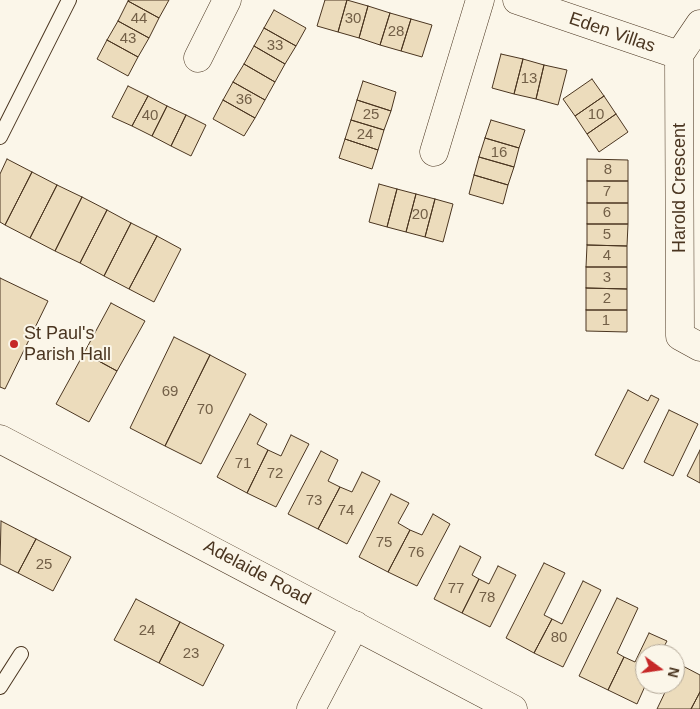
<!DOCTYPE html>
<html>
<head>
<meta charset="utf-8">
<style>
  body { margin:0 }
  #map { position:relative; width:700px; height:709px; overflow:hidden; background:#fbf6e9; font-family:Helvetica,sans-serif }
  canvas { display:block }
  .north { position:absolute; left:635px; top:644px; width:50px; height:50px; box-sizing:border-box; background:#fbf6e9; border:1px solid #b4a999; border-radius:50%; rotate:104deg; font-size:14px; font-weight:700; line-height:20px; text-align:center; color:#4a3520 }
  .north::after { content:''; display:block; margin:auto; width:18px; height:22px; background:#c62828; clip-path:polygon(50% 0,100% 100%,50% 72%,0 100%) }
</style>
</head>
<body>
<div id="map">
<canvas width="700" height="709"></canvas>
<div class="north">N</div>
</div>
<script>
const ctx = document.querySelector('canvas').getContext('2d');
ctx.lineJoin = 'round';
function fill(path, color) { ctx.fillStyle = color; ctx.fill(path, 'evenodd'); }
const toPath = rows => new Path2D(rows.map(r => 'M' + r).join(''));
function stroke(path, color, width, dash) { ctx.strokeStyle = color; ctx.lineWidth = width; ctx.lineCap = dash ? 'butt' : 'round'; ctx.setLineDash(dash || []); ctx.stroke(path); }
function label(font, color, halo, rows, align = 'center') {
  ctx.font = font + ' Helvetica,sans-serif'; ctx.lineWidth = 4; ctx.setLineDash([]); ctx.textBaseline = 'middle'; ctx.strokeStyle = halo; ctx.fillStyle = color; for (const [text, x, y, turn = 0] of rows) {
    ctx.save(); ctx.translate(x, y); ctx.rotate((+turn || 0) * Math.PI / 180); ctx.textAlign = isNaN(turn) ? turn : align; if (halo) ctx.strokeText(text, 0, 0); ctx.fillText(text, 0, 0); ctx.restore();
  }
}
const building = toPath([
  [129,0,169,0,159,18,128,1,129,0],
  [325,0,347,0,338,32,317,26,325,0],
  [347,0,368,6,359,38,338,32,347,0],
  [128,1,159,18,149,38,118,21,128,1],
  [368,6,390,13,380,45,359,38,368,6],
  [274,10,306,28,296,46,264,28,274,10],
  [390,13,411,19,401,51,380,45,390,13],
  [411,19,432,25,422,57,401,51,411,19],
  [118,21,149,38,138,57,107,40,118,21],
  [264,28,296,46,285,64,254,46,264,28],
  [107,40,138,57,128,76,97,59,107,40],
  [254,46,285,64,275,82,244,64,254,46],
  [501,54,523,59,514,94,492,88,501,54],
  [523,59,544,65,536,99,514,94,523,59],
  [244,64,275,82,265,100,233,82,244,64],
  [544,65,567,70,558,105,536,99,544,65],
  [592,79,604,96,575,116,563,99,592,79],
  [363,81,396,92,391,111,357,100,363,81],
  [233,82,265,100,255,118,223,100,233,82],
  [128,86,148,96,132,126,112,117,128,86],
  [148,96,167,106,152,136,132,126,148,96],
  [604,96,616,114,587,134,575,116,604,96],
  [223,100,255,118,244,136,213,119,223,100],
  [357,100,391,111,384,130,351,120,357,100],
  [167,106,186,115,171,146,152,136,167,106],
  [616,114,628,132,599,152,587,134,616,114],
  [186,115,206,125,191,156,171,146,186,115],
  [351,120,384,130,378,150,345,139,351,120],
  [491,120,525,130,519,148,485,138,491,120],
  [485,138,519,148,514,167,479,157,485,138],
  [345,139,378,150,372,169,339,158,345,139],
  [479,157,514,167,508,185,474,175,479,157],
  [7,159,32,172,5,225,0,222,0,174,7,159],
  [587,159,628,160,628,181,587,181,587,159],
  [32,172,57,185,30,238,5,225,32,172],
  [474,175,508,185,503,204,469,194,474,175],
  [587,181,628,181,628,203,587,203,587,181],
  [379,184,397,189,387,227,369,222,379,184],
  [57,185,82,197,55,251,30,238,57,185],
  [397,189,416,194,406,232,387,227,397,189],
  [416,194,435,199,425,237,406,232,416,194],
  [82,197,107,210,80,263,55,251,82,197],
  [435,199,453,204,443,242,425,237,435,199],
  [587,203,628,203,628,224,587,224,587,203],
  [107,210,131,223,104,276,80,263,107,210],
  [131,223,157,236,129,289,104,276,131,223],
  [587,224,628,224,627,246,587,245,587,224],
  [157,236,181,249,154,302,129,289,157,236],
  [587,245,627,246,627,267,586,267,587,245],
  [586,267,627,267,627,289,586,288,586,267],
  [0,278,48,301,5,389,0,387,0,278],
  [586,288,627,289,627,310,586,310,586,288],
  [111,303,145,321,117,371,84,353,111,303],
  [586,310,627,310,627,332,586,331,586,310],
  [174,337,210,355,165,446,130,428,174,337],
  [84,353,117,371,89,422,56,404,84,353],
  [210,355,246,374,201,464,165,446,210,355],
  [628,390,648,401,651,395,659,399,623,469,595,455,628,390],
  [669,410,698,424,673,476,644,462,669,410],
  [250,414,267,424,257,444,268,450,247,493,217,477,250,414],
  [291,435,309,444,276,507,247,493,268,450,281,456,291,435],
  [700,450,700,483,687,476,700,450],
  [321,451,338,460,328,481,340,487,318,529,288,514,321,451],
  [362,472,380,481,347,544,318,529,340,487,352,492,362,472],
  [391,494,409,503,398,523,410,530,388,572,359,557,391,494],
  [433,514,450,524,417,586,388,572,410,530,422,535,433,514],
  [1,521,36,539,18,573,0,564,1,521],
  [36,539,71,557,53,591,18,573,36,539],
  [460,546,481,557,472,575,479,579,462,613,434,599,460,546],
  [544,563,565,573,544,615,552,619,534,653,506,638,544,563],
  [498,566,516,575,490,627,462,613,479,579,489,584,498,566],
  [583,581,601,590,563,667,534,653,552,619,562,624,583,581],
  [617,598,638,608,617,653,624,657,608,690,579,676,617,598],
  [136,599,180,622,159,663,114,640,136,599],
  [180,622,224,645,203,686,159,663,180,622],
  [649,633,667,641,660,654,645,654,645,684,646,684,637,704,608,690,624,657,635,662,649,633],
  [679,664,700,675,700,692,691,709,657,709,669,684,675,684,675,672,679,664],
  [700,692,700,709,691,709,700,692]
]);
fill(building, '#ecdcbc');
stroke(building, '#4a3520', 1);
const lane = toPath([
  [0,137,69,0],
  [0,687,21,654]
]);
const street = toPath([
  [517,0,679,55],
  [700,24,679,55,680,336,700,347],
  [198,58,227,0],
  [434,152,480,0],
  [311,709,355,625]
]);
const secondary = toPath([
  [0,439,513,709]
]);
stroke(lane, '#4a3520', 16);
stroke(street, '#4a3520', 29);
stroke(secondary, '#4a3520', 29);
stroke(lane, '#fbf6e9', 14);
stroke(street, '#fbf6e9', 28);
stroke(secondary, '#fbf6e9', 28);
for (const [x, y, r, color] of [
  [14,344,5,"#c62828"]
]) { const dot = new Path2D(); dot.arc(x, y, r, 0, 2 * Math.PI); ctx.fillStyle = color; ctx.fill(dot); stroke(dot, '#fbf6e9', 2); }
label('15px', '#725f47', null, [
  ["44",139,19],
  ["30",353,19],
  ["28",396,32],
  ["43",128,39],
  ["33",275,46],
  ["13",529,79],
  ["36",244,100],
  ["25",371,115],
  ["10",596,115],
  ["40",150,116],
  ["24",365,135],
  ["16",499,153],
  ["8",608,170],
  ["7",607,192],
  ["6",607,213],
  ["20",420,215],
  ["5",607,235],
  ["4",607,256],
  ["3",607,278],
  ["2",607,299],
  ["1",606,321],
  ["69",170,392],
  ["70",205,410],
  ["71",243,464],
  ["72",275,474],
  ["73",314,501],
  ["74",346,511],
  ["75",384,543],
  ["76",416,553],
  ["25",44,565],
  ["77",456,589],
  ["78",487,598],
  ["24",147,631],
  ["80",559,638],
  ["23",191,654]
]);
label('18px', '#4a3520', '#fbf6e9', [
  ["Eden Villas",612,33,19],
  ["Harold Crescent",680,188,-90],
  ["Adelaide Road",257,573,28]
]);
label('18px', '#4a3520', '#fbf6e9', [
  ["St Paul's",24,334],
  ["Parish Hall",24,355]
], 'left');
</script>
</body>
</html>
